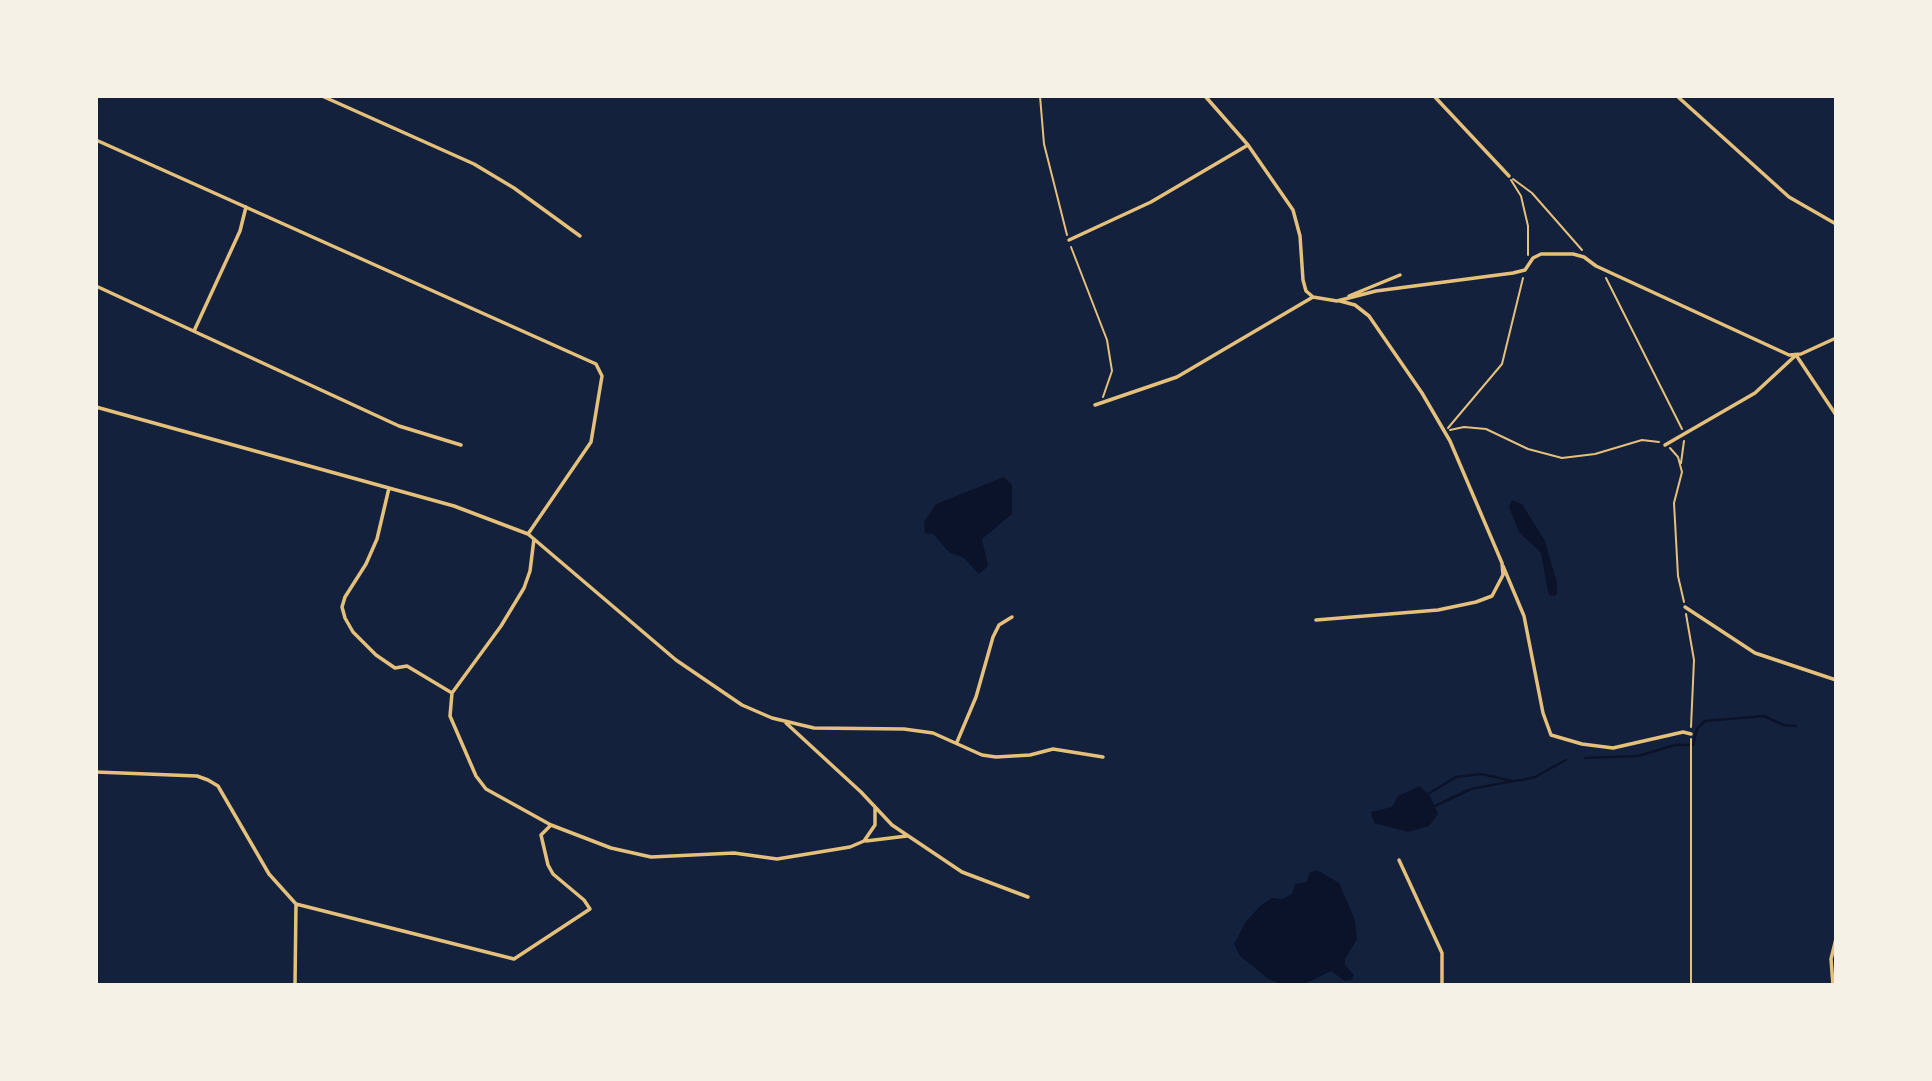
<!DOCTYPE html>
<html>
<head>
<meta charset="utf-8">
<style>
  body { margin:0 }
  #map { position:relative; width:1932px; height:1081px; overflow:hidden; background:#14213d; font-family:"PT Sans Narrow",sans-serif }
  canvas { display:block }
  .frame { position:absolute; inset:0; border:98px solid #f6f1e7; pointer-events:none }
</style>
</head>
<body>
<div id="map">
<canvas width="1932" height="1081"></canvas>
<div class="frame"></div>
</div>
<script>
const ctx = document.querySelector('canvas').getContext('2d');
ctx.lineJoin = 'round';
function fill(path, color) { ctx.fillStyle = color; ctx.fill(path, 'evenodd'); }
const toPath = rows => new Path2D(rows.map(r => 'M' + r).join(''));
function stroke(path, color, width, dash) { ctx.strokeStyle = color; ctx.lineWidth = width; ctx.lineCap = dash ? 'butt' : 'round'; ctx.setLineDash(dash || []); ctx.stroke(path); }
fill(toPath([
  [1004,477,1012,485,1012,514,982,539,988,566,979,574,964,558,949,552,933,534,925,533,924,522,936,504],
  [1512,500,1522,504,1545,541,1557,583,1557,594,1554,596,1549,595,1547,587,1541,553,1519,532,1509,507],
  [1420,786,1430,796,1438,814,1429,826,1408,832,1374,823,1371,812,1392,807,1398,796],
  [1317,870,1339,883,1355,920,1357,939,1345,959,1345,965,1354,975,1352,980,1345,981,1331,971,1304,984,1282,985,1267,978,1240,956,1234,944,1245,923,1260,906,1272,898,1282,899,1292,894,1295,884,1307,882,1309,873]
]), '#0b132b');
stroke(toPath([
  [1585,758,1638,756,1675,745,1693,745,1697,729,1705,721,1764,716,1783,725,1796,726],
  [1428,794,1456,777,1481,774,1513,781,1522,780,1535,777,1566,760],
  [1435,806,1471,789,1513,781]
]), '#0b132b', 2.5);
stroke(toPath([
  [1040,96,1044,144,1067,235],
  [1513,179,1532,193,1582,250],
  [1511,180,1521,196,1528,226,1528,255],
  [1071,247,1107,340,1112,371,1103,397],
  [1606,278,1682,429],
  [1448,428,1502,364,1523,278],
  [1450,430,1464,427,1486,429,1528,449,1562,458,1595,454,1642,440,1659,442],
  [1670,448,1678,457,1682,472,1674,503,1678,576,1684,602],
  [1681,463,1684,441],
  [1686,614,1694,660,1691,727],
  [1691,739,1691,985]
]), '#e5c07b', 2);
stroke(toPath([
  [322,96,474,164,514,188,580,236],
  [1205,96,1248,145,1293,210,1300,236,1303,280,1306,291,1313,297],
  [1434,96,1509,176],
  [1677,96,1789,197,1836,224],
  [96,140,596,364,602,376,591,442,528,534],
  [1069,240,1151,202,1248,145],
  [96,286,399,426,461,445],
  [1349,296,1400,275],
  [194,331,240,231,246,207],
  [1095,405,1177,377,1313,297,1337,301,1376,291,1513,273,1525,270,1533,258,1541,254,1573,254,1584,257,1596,266,1789,355,1801,354,1836,338],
  [96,407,454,506,528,534,676,660,742,705,772,718,814,728,904,729,933,733,982,755,996,757,1030,755,1053,749,1103,757],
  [1665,445,1755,393,1796,355,1836,415],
  [389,488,377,539,366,564,345,597,342,607,345,618,353,632,376,655,395,668,407,666,452,693],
  [534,539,530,571,524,588,501,626,452,693,450,716,476,776,486,789,551,825],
  [1503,566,1524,616,1543,713,1551,735,1582,744,1613,748,1683,732,1691,734],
  [1685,607,1755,653,1836,680],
  [1316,620,1438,610,1476,602,1492,596,1503,575,1502,563,1450,441,1422,393,1369,316,1355,305,1340,301],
  [786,723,861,792,892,825,962,872,1028,897],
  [957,742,976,697,993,637,999,625,1012,617],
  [96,772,197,776,208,780,218,786,269,874,296,904,514,959,590,909,584,900,553,874,548,865,541,835,551,825,611,848,651,857,734,853,777,859,850,847,864,841,875,825,875,808],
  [866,841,907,836],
  [1399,860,1442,953,1442,985],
  [295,985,296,904],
  [1833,985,1831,959,1836,939]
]), '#e5c07b', 3.5);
</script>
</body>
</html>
